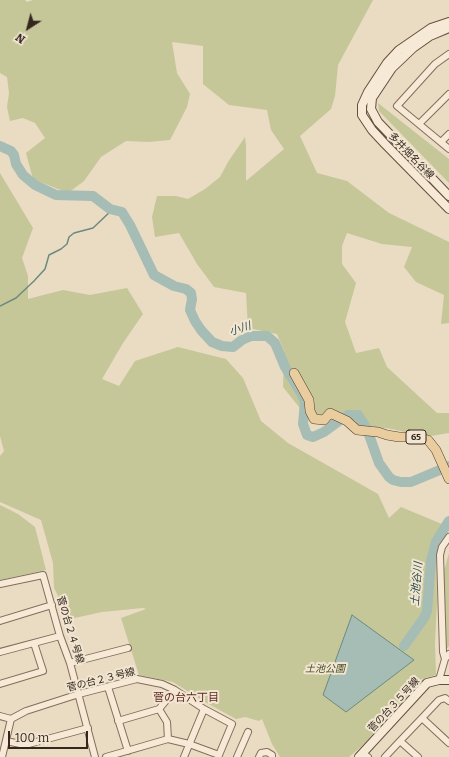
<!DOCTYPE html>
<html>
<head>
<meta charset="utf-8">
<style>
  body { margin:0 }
  #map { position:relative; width:449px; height:757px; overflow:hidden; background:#eadbc3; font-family:Bitter,serif }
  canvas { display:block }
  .north { position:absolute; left:8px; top:8px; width:40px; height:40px; -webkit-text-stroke:3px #f2e6d2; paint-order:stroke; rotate:216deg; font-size:11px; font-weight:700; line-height:16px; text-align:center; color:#34271e }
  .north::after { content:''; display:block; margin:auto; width:14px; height:18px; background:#34271e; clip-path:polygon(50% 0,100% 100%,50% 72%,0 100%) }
  .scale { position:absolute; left:8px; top:731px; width:80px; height:18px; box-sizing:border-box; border:2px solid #34271e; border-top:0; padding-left:5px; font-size:12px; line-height:14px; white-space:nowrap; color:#34271e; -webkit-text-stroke:3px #f2e6d2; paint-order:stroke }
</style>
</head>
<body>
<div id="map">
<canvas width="449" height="757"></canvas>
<div class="north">N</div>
<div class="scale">100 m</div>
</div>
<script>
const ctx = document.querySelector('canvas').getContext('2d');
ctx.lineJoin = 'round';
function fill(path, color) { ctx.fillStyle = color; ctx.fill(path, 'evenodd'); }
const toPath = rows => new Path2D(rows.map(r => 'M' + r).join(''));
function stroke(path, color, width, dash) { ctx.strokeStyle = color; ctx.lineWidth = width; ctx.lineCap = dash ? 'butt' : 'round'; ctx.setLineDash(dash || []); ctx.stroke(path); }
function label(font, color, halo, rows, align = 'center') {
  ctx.font = font + ' Bitter,"Noto Sans JP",serif'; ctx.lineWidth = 4; ctx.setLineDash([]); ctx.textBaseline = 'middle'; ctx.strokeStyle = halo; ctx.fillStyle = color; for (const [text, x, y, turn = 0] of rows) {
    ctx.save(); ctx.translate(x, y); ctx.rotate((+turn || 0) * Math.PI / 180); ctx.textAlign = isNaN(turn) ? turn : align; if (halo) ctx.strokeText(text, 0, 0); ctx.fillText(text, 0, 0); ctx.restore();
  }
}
fill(toPath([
  [0,0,25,0,27,2,33,0,373,0,338,65,335,96,331,109,300,136,317,173,347,181,389,213,449,242,449,323,441,324,444,295,416,282,404,267,412,247,382,244,347,233,342,246,342,264,356,283,345,322,356,353,379,348,387,367,437,413,449,413,449,433,425,437,392,429,342,423,311,422,283,387,284,351,277,334,248,328,246,293,214,287,197,264,179,233,155,237,152,217,157,196,176,196,188,199,205,189,220,177,228,162,245,137,246,146,246,181,284,149,271,130,267,110,229,105,203,84,203,46,172,42,177,73,190,94,187,107,170,140,149,142,126,141,101,157,84,181,68,193,33,179,26,153,45,138,35,123,23,118,10,121,7,107,9,93,7,77,0,73],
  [378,103,449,159,449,183,379,111],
  [0,173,33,228,22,258,28,276,28,299,63,290,90,295,127,288,143,314,123,343,102,379,119,386,135,361,178,347,226,359,243,378,261,421,288,443,378,494,389,518,401,507,449,527,436,557,437,602,435,644,436,675,422,679,363,745,349,757,280,757,272,744,262,719,259,721,245,717,236,719,205,702,173,682,139,675,121,618,146,609,143,608,102,612,70,619,54,588,53,563,41,520,0,502,0,456,4,451,0,436],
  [0,505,18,514,35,527,46,570,0,580],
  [449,553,449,646,445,651,444,571]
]), '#c5c798');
const water = toPath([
  [352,615,414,660,346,712,323,695,352,615]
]);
fill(water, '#a5bdb4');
stroke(water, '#6d8a81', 1);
stroke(toPath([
  [0,306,16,298,34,281,45,269,49,255,61,249,67,244,69,237,74,233,93,228,113,209]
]), '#6d8a81', 1.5);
stroke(toPath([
  [0,146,11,151,14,155,16,164,23,175,35,185,56,195,93,196,110,209,122,212,130,225,154,275,174,286,186,289,191,293,192,299,190,310,195,321,201,330,212,342,222,346,233,347,242,340,251,336,267,336,275,343,285,367,302,395,305,402,303,424,307,435,313,437,324,432,343,418,348,415,358,415,367,429,379,463,389,477,393,480,401,482,411,482,449,466],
  [404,646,424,618,427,611,431,561,436,542,449,521]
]), '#a5bdb4', 10);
const street = toPath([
  [449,54,435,64,397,106,449,149],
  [419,124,449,94],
  [441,142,449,134],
  [0,584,43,575,60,636,70,663,95,757],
  [0,621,52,605],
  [0,652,60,636],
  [445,659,443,652,440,555,442,547,449,537],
  [70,663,128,648],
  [439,680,445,659,449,654],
  [0,684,43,671,34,643],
  [108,687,128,751],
  [449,701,445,698,439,700,422,718,449,743],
  [159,709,167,722,168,739],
  [0,716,11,719],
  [118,721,159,709,175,690],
  [6,741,25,745,88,728],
  [400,741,422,718],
  [363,753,368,757],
  [2,757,11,719,26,711,79,694,137,679,162,684,175,690,204,709,184,757],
  [106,757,168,739,189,744,219,755,232,724,204,709],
  [237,757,248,732],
  [259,757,261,753,267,752,272,755,272,757],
  [385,757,400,741,418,757]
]);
const secondary = toPath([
  [449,22,431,28,399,50,387,63,368,92,362,105,362,115,372,130,385,144,449,209],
  [449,28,430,36,413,48,392,68,372,98,371,109,378,122,449,196],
  [359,757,427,683,439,680,449,680]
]);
const primary = toPath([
  [294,373,309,400,310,411,314,419,324,420,330,413,347,421,357,430,378,432,387,435,399,437,416,437,428,440,436,450,449,479]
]);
stroke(street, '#836d5c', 8);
stroke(secondary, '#644f3f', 10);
stroke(primary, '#513c2f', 10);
stroke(street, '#f6ead6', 6);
stroke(secondary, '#f6ead6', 8);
stroke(primary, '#eacd9e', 9);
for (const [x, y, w] of [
  [416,437,20]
]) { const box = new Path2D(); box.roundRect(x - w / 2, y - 7, w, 14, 3); ctx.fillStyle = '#f2e6d2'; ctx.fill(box); stroke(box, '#34271e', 1); }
label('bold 9px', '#34271e', null, [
  ["65",416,437]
]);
label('10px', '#34271e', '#f2e6d2', [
  ["多井畑名谷線",411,156,46],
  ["菅の台２４号線",70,630,73],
  ["菅の台２３号線",101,680,-14],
  ["菅の台３５号線",394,705,-47]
]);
label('italic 10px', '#484e27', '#f2e6d2', [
  ["土池公園",325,669]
]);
label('italic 11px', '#2f524d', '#f2e6d2', [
  ["小川",240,329,-17],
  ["土池谷川",417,584,-85]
]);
label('11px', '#5d2921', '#f2e6d2', [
  ["菅の台六丁目",186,698]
]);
</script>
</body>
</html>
